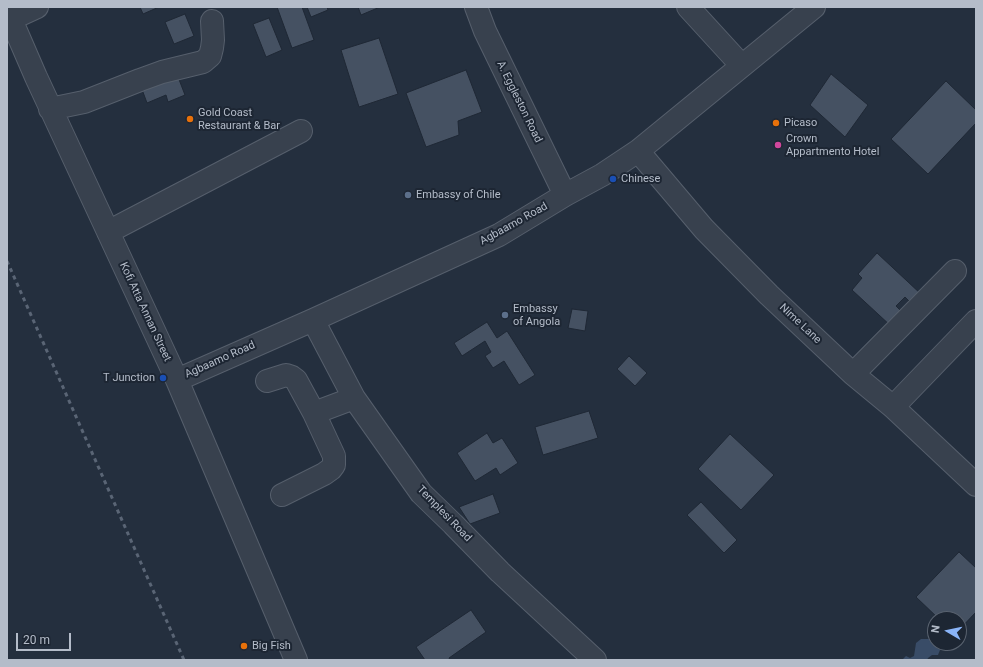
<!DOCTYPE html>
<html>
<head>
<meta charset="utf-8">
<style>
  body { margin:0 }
  #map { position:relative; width:983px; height:667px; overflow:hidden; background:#242f3e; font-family:Roboto,sans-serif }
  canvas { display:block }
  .frame { position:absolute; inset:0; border:8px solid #b4bcc9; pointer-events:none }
  .north { position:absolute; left:927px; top:611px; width:40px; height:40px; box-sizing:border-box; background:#1d2633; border:1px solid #59626f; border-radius:50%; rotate:279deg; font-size:11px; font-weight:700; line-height:16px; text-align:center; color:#b4bcc9 }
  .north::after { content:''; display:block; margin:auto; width:14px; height:18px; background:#8ab4f8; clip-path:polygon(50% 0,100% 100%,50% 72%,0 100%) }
  .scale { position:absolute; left:16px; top:633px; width:55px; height:18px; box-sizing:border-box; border:2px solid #b4bcc9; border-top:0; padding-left:5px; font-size:12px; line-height:14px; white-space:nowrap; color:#b4bcc9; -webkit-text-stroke:3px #1d2633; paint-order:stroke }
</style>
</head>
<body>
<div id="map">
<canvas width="983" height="667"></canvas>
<div class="frame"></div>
<div class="north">N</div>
<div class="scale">20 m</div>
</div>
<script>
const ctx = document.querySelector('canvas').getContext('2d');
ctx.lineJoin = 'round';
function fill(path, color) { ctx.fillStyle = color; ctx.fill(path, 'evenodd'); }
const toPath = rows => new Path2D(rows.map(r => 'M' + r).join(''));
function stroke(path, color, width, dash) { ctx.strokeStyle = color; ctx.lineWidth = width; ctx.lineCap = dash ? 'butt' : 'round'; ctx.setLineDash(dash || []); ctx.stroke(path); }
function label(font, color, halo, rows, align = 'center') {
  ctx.font = font + ' Roboto,sans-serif'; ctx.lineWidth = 4; ctx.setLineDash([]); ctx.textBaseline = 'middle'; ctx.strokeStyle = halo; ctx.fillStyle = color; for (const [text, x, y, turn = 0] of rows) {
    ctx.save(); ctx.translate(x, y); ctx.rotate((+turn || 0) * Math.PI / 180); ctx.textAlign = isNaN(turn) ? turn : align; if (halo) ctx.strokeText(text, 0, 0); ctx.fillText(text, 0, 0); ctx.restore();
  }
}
fill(toPath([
  [921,639,929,639,935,641,935,643,937,643,939,646,940,650,938,655,932,655,928,658,927,660,902,660,906,656,910,658,914,656,916,643]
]), '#394c67');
const building = toPath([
  [140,7,159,7,143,14,140,7],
  [277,7,302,7,314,40,292,48,277,7],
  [307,7,327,7,328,10,311,17,307,7],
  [358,7,380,7,361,15,358,7],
  [185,14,194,36,174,44,165,22,185,14],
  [269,18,282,50,266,57,253,24,269,18],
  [379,38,398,94,359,107,341,50,379,38],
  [175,69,185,95,168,102,166,95,147,103,140,84,175,69],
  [466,70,482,112,458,121,459,135,426,147,406,93,466,70],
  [831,74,868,105,845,137,810,105,831,74],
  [946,81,976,110,976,123,928,174,891,139,946,81],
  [877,253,922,295,913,305,905,297,896,306,904,314,892,327,852,290,862,278,858,274,877,253],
  [572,309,588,311,585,331,568,328,572,309],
  [487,322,497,338,507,331,535,375,519,385,504,361,493,368,485,356,491,352,485,341,462,356,454,343,487,322],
  [629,356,647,373,635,386,617,369,629,356],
  [589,411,598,438,543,455,535,427,589,411],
  [487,433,493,443,502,438,518,463,500,475,496,468,475,481,457,453,487,433],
  [730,434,774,475,741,510,698,469,730,434],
  [493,494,500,513,470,524,459,507,493,494],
  [701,502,737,540,724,553,687,515,701,502],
  [959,552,976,568,976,612,959,630,959,619,939,619,916,597,959,552],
  [471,610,486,632,449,658,450,660,425,660,416,647,471,610]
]);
fill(building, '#455162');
stroke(building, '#1f2835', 1);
const minor = toPath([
  [476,7,485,31,565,195],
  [688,7,742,66],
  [7,10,36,77,177,380,296,660],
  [11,19,37,7],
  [50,109,84,102,140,80,162,72,203,62,210,56,212,48,213,40,212,21],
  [638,151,704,229,769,295,853,374,893,407,976,485],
  [108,232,301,131],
  [313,320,354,398,421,493,453,524,500,572,595,660],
  [853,374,955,271],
  [177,380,313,320,499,235,565,195,602,175,638,151,814,7],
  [267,381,286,375,292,377,296,380,314,413,354,398],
  [893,407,976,321],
  [282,495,324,474,331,469,334,465,334,456,314,413]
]);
stroke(minor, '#565f6c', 24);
stroke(minor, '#38414e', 22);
stroke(toPath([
  [7,261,184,660]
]), '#5a6575', 3, [4, 4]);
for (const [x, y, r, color] of [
  [190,119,4,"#e8710a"],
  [776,123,4,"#e8710a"],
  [778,145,4,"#d1479c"],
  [613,179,4,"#1a4fb4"],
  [408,195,4,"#5c6f8a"],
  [505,315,4,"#5c6f8a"],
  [163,378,4,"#1a4fb4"],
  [244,646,4,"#e8710a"]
]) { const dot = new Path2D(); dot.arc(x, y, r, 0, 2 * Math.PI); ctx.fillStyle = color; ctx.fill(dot); stroke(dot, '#1d2633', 1.5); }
label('11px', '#b4bcc9', '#1d2633', [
  ["A. Eggleston Road",519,102,64],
  ["Agbaamo Road",514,224,-29],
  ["Kofi Atta Annan Street",145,312,65],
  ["Nime Lane",800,324,43],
  ["Agbaamo Road",220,360,-24],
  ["Templesi Road",444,514,46]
]);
label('11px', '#b4bcc9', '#1d2633', [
  ["Gold Coast",198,113],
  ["Restaurant & Bar",198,126],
  ["Picaso",784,123],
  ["Crown",786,139],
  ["Appartmento Hotel",786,152],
  ["Chinese",621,179],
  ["Embassy of Chile",416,195],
  ["Embassy",513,309],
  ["of Angola",513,322],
  ["T Junction",155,378,"right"],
  ["Big Fish",252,646]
], 'left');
</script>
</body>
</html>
